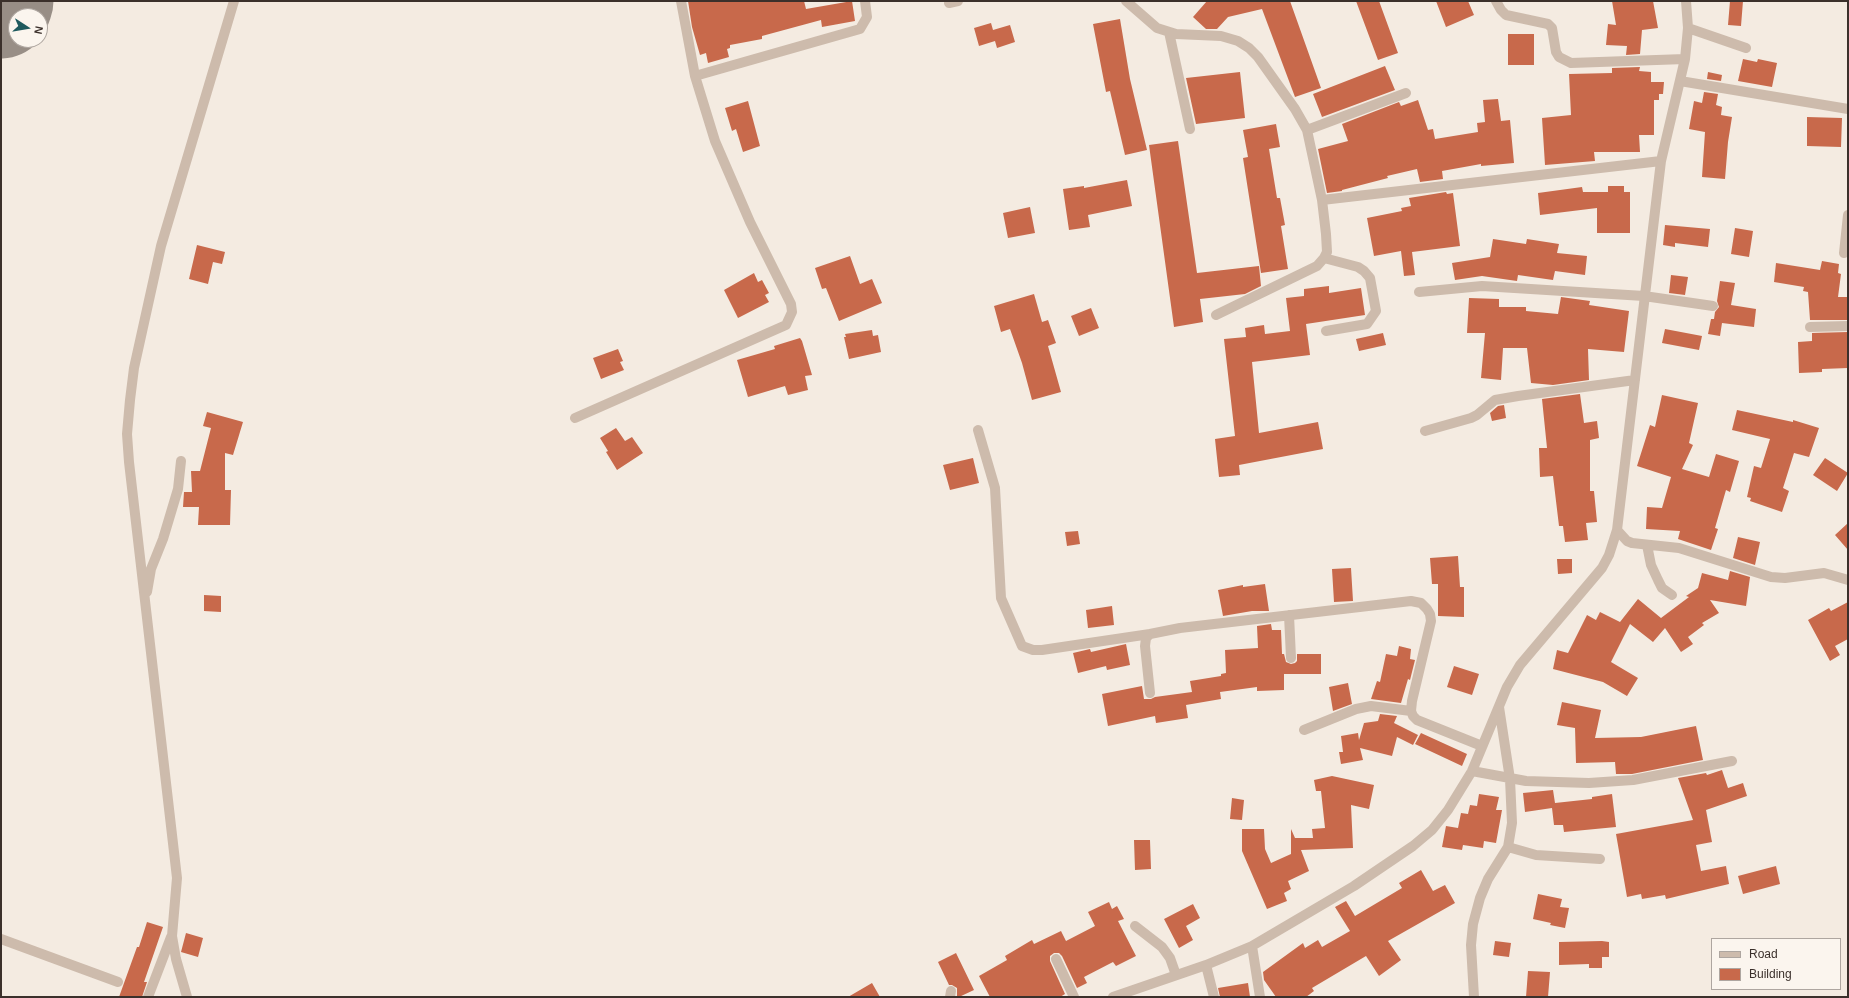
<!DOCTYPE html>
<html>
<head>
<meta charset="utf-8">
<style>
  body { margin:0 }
  #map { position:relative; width:1849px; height:998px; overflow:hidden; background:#f4ebe1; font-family:Arial,sans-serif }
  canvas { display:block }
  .frame { position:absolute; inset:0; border:2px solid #3b302b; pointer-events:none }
  .legend { position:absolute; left:1711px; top:938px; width:130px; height:52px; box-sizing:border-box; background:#fbf5ee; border:1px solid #aea6a0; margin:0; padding:5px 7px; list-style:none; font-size:12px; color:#3b302b }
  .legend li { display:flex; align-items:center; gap:8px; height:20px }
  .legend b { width:20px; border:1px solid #aea6a0 }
  .north { position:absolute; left:8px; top:8px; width:40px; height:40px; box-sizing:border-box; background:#fbf5ee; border:1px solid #aea6a0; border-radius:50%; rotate:102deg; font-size:11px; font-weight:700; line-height:16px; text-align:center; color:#3b302b }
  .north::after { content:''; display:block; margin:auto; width:14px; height:18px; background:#1f5a5e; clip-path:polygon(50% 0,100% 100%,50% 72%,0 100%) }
</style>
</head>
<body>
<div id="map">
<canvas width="1849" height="998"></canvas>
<div class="frame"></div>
<ul class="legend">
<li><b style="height:5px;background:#cdbbac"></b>Road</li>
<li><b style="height:11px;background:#c8694b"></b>Building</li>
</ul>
<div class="north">N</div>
</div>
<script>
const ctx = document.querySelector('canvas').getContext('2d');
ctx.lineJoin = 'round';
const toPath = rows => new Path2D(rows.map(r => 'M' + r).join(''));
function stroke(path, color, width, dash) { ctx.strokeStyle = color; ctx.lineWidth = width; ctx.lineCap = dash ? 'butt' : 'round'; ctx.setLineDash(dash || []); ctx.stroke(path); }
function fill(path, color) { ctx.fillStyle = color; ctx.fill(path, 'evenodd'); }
stroke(toPath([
  [1,9,4,1]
]), '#988e86', 99);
fill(toPath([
  [688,1,804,1,806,9,852,1,855,21,822,27,821,20,762,36,762,39,730,45,730,48,727,49,729,57,708,63,706,53,700,55,692,27],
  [1207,1,1290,1,1321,88,1295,97,1262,9,1228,17,1217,29,1206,29,1193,17],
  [1356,1,1379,1,1398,53,1378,60],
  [1436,1,1468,1,1474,15,1446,27],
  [1612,1,1653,1,1658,28,1642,30,1640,54,1626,55,1627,46,1606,45,1608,24,1616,25],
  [1730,1,1743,1,1741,26,1728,25],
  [1120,19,1130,79,1147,150,1125,155,1110,91,1106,92,1093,24],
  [991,23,993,30,1010,25,1015,42,997,48,995,41,979,46,974,28],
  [1508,34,1534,34,1534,65,1508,65],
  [1743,59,1757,62,1758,59,1777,63,1772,87,1738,81],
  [1385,66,1395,90,1322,117,1313,94],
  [1640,67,1639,71,1651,72,1651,82,1664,82,1663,94,1659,94,1659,100,1654,100,1654,135,1639,135,1640,152,1594,152,1595,161,1545,165,1542,118,1571,115,1569,74,1612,73,1612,68],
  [1240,72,1245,118,1196,124,1186,78],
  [1708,72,1722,75,1721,81,1707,79],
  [1704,92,1718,94,1716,105,1722,107,1721,115,1732,117,1728,142,1725,179,1702,177,1705,132,1689,129,1694,101,1702,103],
  [1498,99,1501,121,1510,120,1514,163,1481,166,1481,164,1442,171,1443,179,1420,182,1417,169,1387,176,1388,178,1342,190,1342,191,1327,193,1318,149,1348,141,1342,124,1399,102,1401,106,1418,100,1428,130,1433,129,1435,139,1478,132,1477,123,1485,122,1483,100],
  [748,101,760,146,743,152,736,129,732,131,725,108],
  [1807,117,1842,118,1841,147,1807,146],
  [1276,124,1280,147,1269,149,1277,198,1280,198,1285,225,1281,226,1288,269,1261,273,1243,158,1248,157,1243,130],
  [1178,141,1197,273,1259,266,1261,286,1245,294,1200,299,1203,322,1174,327,1149,145],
  [1127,180,1132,206,1088,215,1090,227,1069,230,1063,189,1084,186,1084,188],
  [1608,186,1624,186,1624,192,1630,192,1630,233,1597,233,1597,208,1540,215,1538,193,1582,187,1583,192,1608,192],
  [1446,192,1447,194,1453,193,1460,246,1412,252,1415,275,1404,276,1401,251,1374,256,1367,218,1402,211,1401,208,1411,206,1409,198],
  [1030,207,1035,233,1008,238,1003,213],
  [1665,225,1710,229,1708,247,1675,243,1675,247,1663,245],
  [1735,228,1753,231,1749,257,1731,254],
  [1493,239,1526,244,1527,239,1559,244,1557,253,1587,256,1585,275,1555,271,1553,280,1518,275,1517,281,1482,276,1455,280,1452,263,1490,257],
  [197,245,225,252,222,264,213,262,208,284,189,279],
  [850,256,860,284,872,279,882,303,839,321,826,288,822,289,815,268],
  [1822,261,1839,264,1838,273,1841,274,1838,297,1848,297,1848,320,1810,320,1808,292,1803,291,1804,287,1774,282,1776,263,1820,270],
  [754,273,758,282,762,280,769,293,765,295,769,302,738,318,724,290],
  [1671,275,1688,277,1685,295,1669,293],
  [1720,281,1735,283,1731,305,1756,309,1754,327,1722,323,1720,336,1708,334,1711,319,1714,319,1715,312,1719,307,1717,301],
  [1329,286,1329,293,1361,288,1365,315,1306,324,1310,355,1252,362,1259,433,1318,422,1323,449,1239,465,1240,475,1219,477,1215,439,1235,436,1224,339,1246,337,1245,328,1264,325,1265,334,1290,331,1286,298,1304,296,1304,289],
  [1034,294,1042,322,1048,320,1056,343,1048,346,1061,392,1032,400,1022,363,1010,329,1001,332,994,306],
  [1561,297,1590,301,1589,305,1629,311,1624,352,1588,349,1589,380,1553,385,1531,383,1527,348,1503,348,1501,380,1481,378,1485,333,1467,333,1469,298,1499,299,1499,307,1526,307,1526,311,1558,314],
  [1091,308,1099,328,1079,336,1071,316],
  [1665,329,1702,336,1699,350,1662,343],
  [872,330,873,336,878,335,881,352,849,359,844,337,846,337,845,334],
  [1848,332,1848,368,1822,369,1822,372,1799,373,1798,342,1812,341,1812,333],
  [1383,333,1386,345,1359,351,1356,339],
  [800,338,802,341,812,375,805,376,808,390,788,395,785,386,748,397,737,360,775,349,774,346],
  [618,349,623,361,620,362,624,370,601,379,593,358],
  [1580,394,1584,423,1597,421,1599,438,1590,440,1590,491,1594,491,1597,522,1586,523,1588,540,1565,542,1563,526,1559,526,1553,476,1540,477,1539,448,1547,448,1542,399],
  [1662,395,1698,403,1689,443,1693,445,1682,469,1709,477,1716,454,1739,461,1730,492,1726,490,1715,528,1718,529,1711,550,1678,539,1680,531,1646,529,1647,507,1662,508,1671,477,1637,466,1650,425,1655,427],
  [1504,405,1506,418,1492,421,1490,413,1498,406],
  [1737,410,1793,422,1793,420,1819,428,1809,457,1794,453,1783,488,1789,491,1782,512,1750,501,1751,498,1747,497,1754,466,1761,468,1770,439,1732,430],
  [207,412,243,422,233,455,225,453,225,490,231,490,230,525,198,525,199,507,183,507,184,492,192,492,191,471,200,471,211,428,203,426],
  [616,428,625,441,632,437,643,453,617,470,606,452,608,451,600,438],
  [973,458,979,483,950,490,943,465],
  [1825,458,1848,473,1837,491,1813,475],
  [1848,523,1848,550,1835,535],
  [1078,531,1080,544,1067,546,1065,532],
  [1738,537,1760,542,1755,565,1733,558],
  [1458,556,1460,587,1464,587,1464,617,1438,616,1438,584,1432,584,1430,558],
  [1557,559,1572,559,1572,573,1558,574],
  [1351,568,1353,601,1334,602,1332,569],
  [1730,571,1750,577,1746,606,1710,600,1719,613,1702,623,1704,625,1688,637,1693,644,1681,652,1665,628,1653,642,1630,624,1611,662,1638,678,1627,696,1603,682,1553,669,1557,650,1568,653,1587,615,1596,620,1600,612,1620,622,1638,599,1661,618,1689,597,1686,596,1698,588,1702,573,1728,580],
  [1265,584,1269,611,1252,611,1223,616,1218,590,1243,585,1243,587],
  [204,595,221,596,221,612,204,611],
  [1848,602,1848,639,1835,646,1840,655,1830,661,1808,620,1829,608,1831,611],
  [1112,606,1114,625,1088,628,1086,610],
  [1271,624,1272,630,1281,630,1282,654,1284,654,1286,662,1291,664,1295,663,1297,661,1297,654,1321,654,1321,674,1284,674,1284,690,1257,691,1257,687,1220,692,1221,699,1186,705,1188,718,1156,723,1155,716,1108,726,1102,694,1142,686,1144,699,1151,699,1155,697,1192,692,1190,681,1221,676,1221,674,1226,673,1225,650,1258,648,1257,626],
  [1126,644,1130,665,1107,670,1106,666,1078,673,1073,653,1090,649,1091,652],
  [1399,646,1411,649,1410,659,1415,660,1410,680,1408,679,1401,703,1371,699,1377,681,1380,682,1386,654,1397,656],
  [1454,666,1479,674,1472,695,1447,687],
  [1348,683,1352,704,1333,711,1329,687],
  [1562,702,1601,710,1595,738,1641,737,1696,726,1703,760,1632,774,1616,774,1615,762,1576,763,1575,728,1557,725],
  [1380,714,1397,716,1394,723,1418,735,1413,745,1397,737,1392,756,1360,748,1363,760,1341,764,1339,752,1343,752,1341,736,1358,733,1359,740,1364,723,1378,721],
  [1421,733,1467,754,1462,766,1415,744],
  [1722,770,1728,788,1743,783,1747,796,1706,810,1712,842,1696,845,1701,871,1726,866,1729,884,1666,899,1665,895,1642,899,1641,894,1627,897,1616,834,1693,820,1678,778,1706,773,1707,775],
  [1332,776,1374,785,1369,809,1351,805,1353,848,1301,850,1309,871,1288,881,1291,889,1284,893,1287,901,1267,909,1242,851,1242,829,1264,829,1265,849,1271,863,1291,854,1291,829,1295,838,1313,838,1312,829,1325,828,1321,791,1316,791,1314,780],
  [1553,790,1555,803,1592,799,1592,797,1612,794,1616,827,1564,832,1563,825,1554,825,1552,808,1525,812,1523,793],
  [1479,794,1499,797,1496,810,1502,810,1496,843,1484,841,1483,848,1463,845,1462,850,1442,847,1446,826,1458,828,1461,813,1468,814,1470,805,1477,806],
  [1232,798,1244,800,1242,820,1230,819],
  [1134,840,1150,840,1151,869,1135,870],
  [1776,866,1780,884,1743,894,1738,876],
  [1421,870,1433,891,1445,885,1455,903,1388,941,1401,960,1379,976,1366,956,1312,988,1314,991,1306,997,1276,997,1264,980,1263,972,1303,943,1305,948,1318,940,1322,947,1350,931,1335,907,1346,901,1355,916,1402,888,1399,883],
  [1538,894,1562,899,1560,907,1569,908,1565,928,1550,925,1551,923,1533,919],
  [1109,902,1112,909,1117,906,1124,919,1118,921,1136,956,1116,966,1113,962,1084,977,1087,983,1077,988,1062,956,1059,953,1054,953,1050,956,1050,961,1065,994,1060,997,990,997,979,976,1007,960,1005,956,1032,940,1034,944,1061,931,1066,941,1095,926,1088,912],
  [1193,904,1200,918,1186,926,1193,940,1179,948,1164,919],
  [147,922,163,927,144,982,147,982,142,997,119,997,137,947,139,947],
  [186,933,203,938,198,957,181,952],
  [1495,941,1511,943,1509,957,1493,955],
  [1602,941,1609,942,1609,957,1602,957,1602,968,1589,968,1589,964,1559,965,1559,942],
  [956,953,974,990,959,997,957,997,957,988,952,985,949,985,938,962],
  [1528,971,1550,972,1548,997,1526,997],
  [872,983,880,997,848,997],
  [1248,983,1250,997,1220,997,1218,988]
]), '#c8694b');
stroke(toPath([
  [1126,1,1157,28,1176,34,1221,36,1238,41,1249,48,1258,57,1295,109,1307,130,1322,200,1326,234,1327,252,1324,258,1317,266,1216,315],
  [1496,1,1501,10,1506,15,1548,24,1552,28,1556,52,1559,57,1571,63,1685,59],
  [949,3,958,1],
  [1688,28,1746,48],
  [1169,32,1190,129],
  [695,76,860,29,867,17,865,1],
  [1680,81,1848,109],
  [1307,130,1406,93],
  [1322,200,1661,161],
  [1844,253,1848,215],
  [1324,258,1358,267,1364,271,1370,278,1376,311,1367,324,1326,331],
  [1419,292,1482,286,1644,296,1713,306],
  [1810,327,1848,326],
  [575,418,786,325,792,312,791,304,750,222,715,141,695,76,681,1],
  [978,430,995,488,1001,598,1022,646,1033,650,1042,650,1150,634],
  [1425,431,1471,418,1477,415,1495,400,1518,396,1635,380],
  [1617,530,1627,541,1632,543,1679,548,1771,577,1785,578,1824,573,1848,580],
  [1647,545,1651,565,1658,580,1662,588,1672,595],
  [147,592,151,569,163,539,178,489,181,461],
  [1289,615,1291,658],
  [1150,693,1145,646,1146,638,1150,634,1180,628,1411,601,1421,603,1427,609,1430,614,1431,621,1412,701,1411,711,1413,716,1417,720,1482,746],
  [1304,730,1356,709,1371,706,1411,711],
  [1472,771,1526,781,1589,783,1633,780,1732,761],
  [1508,847,1536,855,1600,859],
  [1135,926,1162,947,1170,958,1176,975],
  [1,939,118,982],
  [1252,946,1260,997],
  [1056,959,1074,997],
  [1206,965,1214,997],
  [148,997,171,937],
  [187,997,176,959,172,936,177,878,129,462,127,434,130,400,134,368,161,246,234,1],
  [950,997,951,991],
  [1113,997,1206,965,1252,946,1354,886,1413,846,1432,830,1448,810,1472,771,1507,687,1520,665,1602,568,1609,555,1617,530,1661,161,1685,59,1688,28,1686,1],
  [1474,997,1471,945,1473,924,1480,898,1488,879,1508,847,1512,823,1510,779,1499,707]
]), '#cdbbac', 10);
</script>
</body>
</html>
